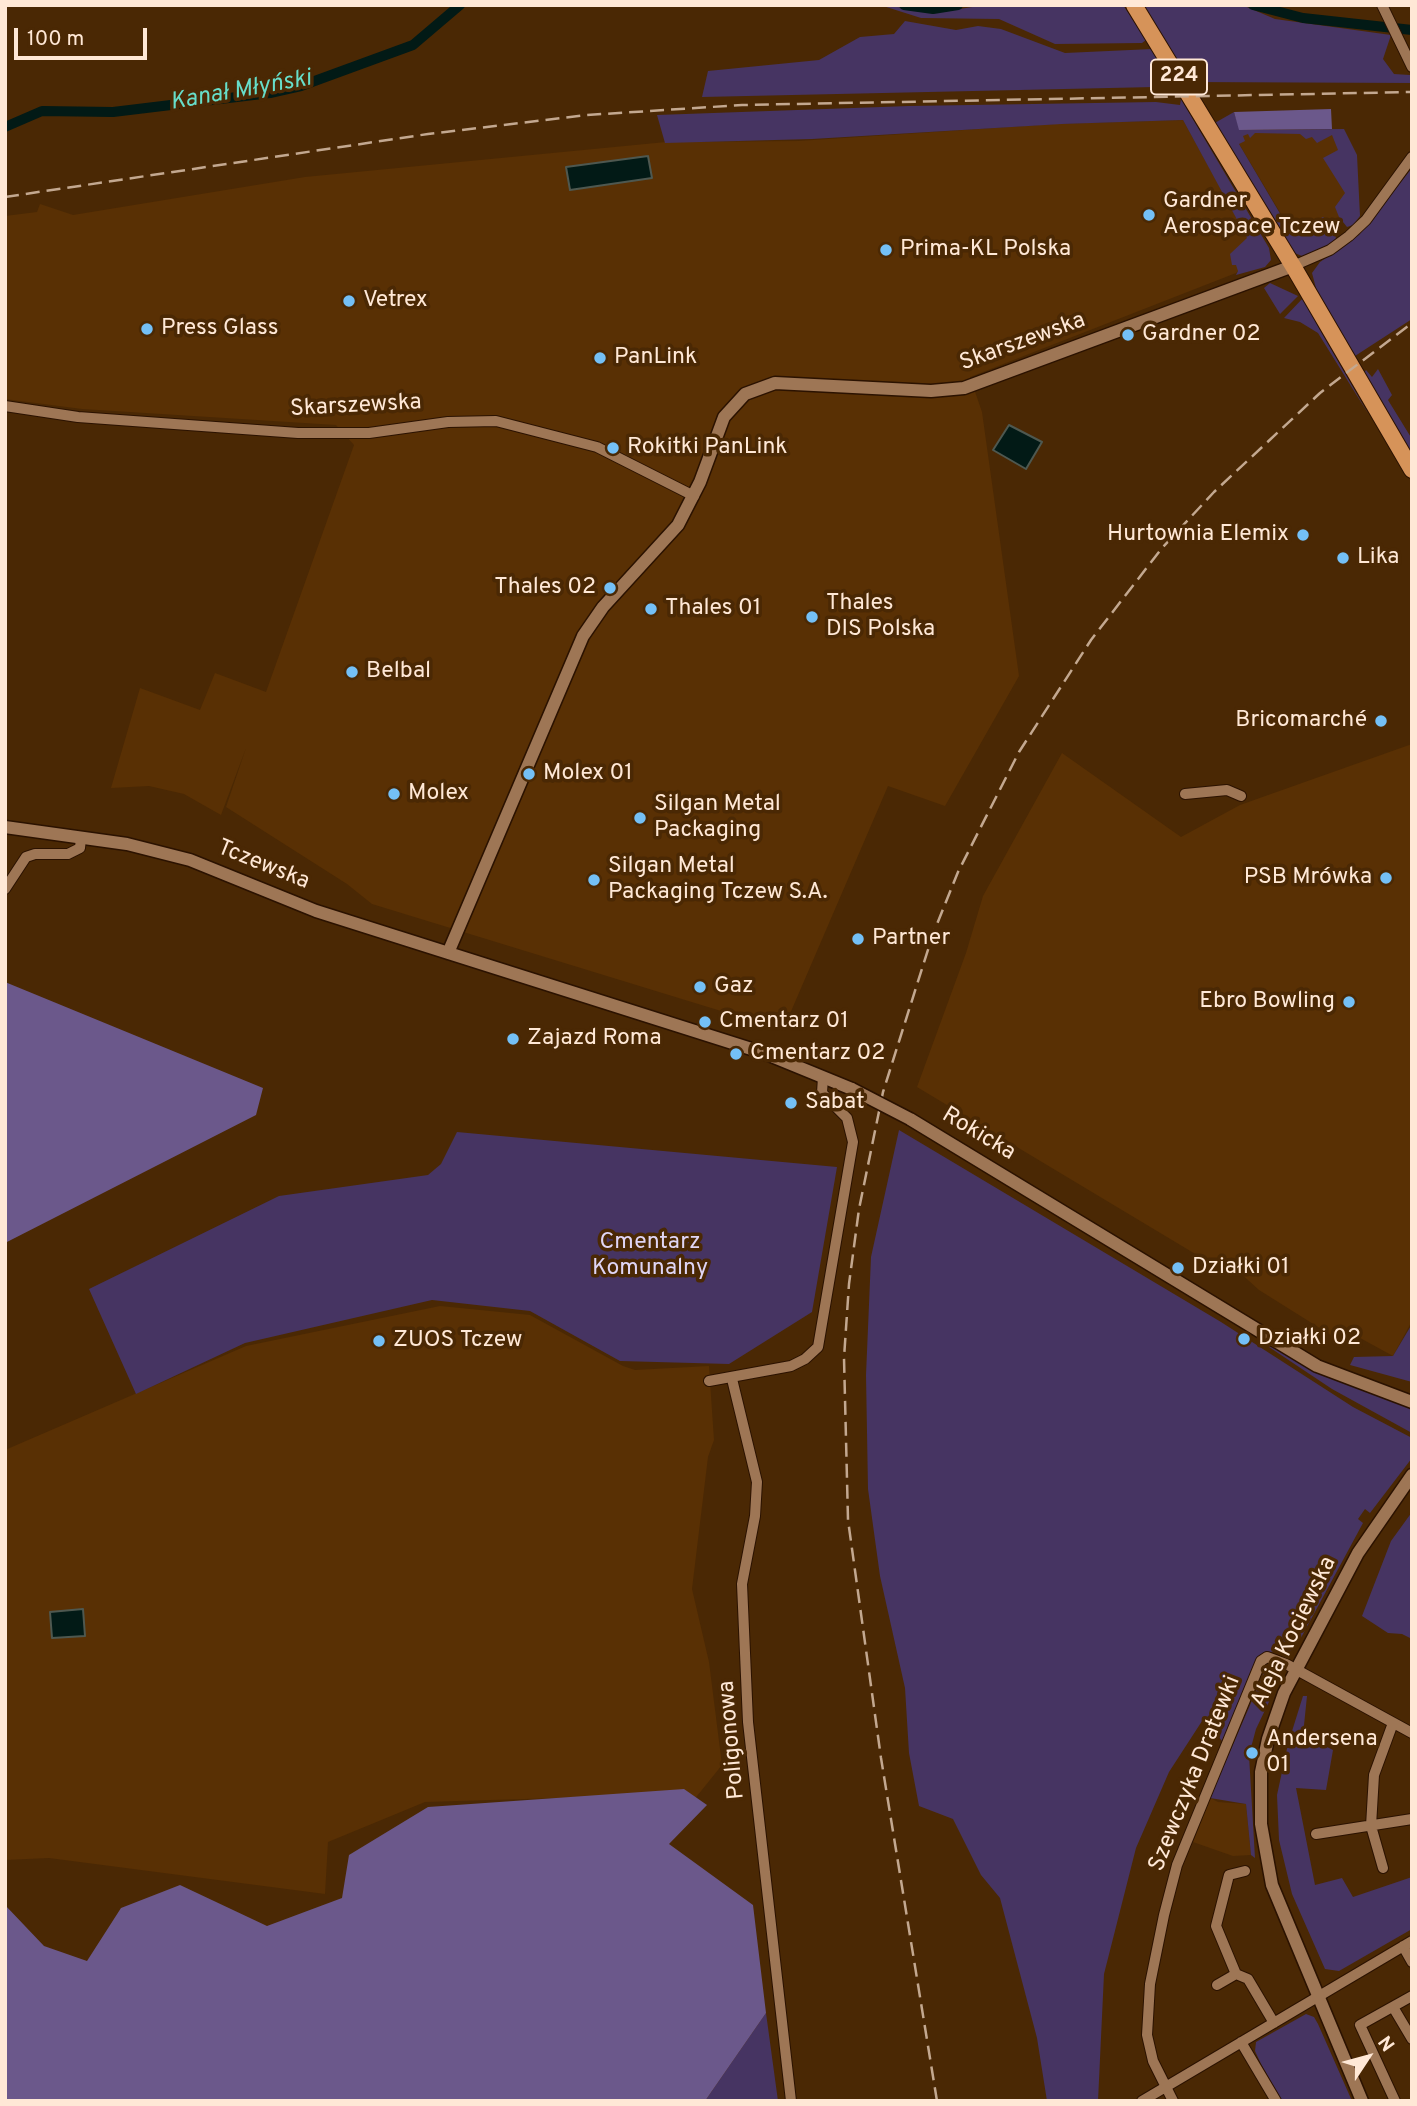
<!DOCTYPE html>
<html>
<head>
<meta charset="utf-8">
<style>
  body { margin:0 }
  #map { position:relative; width:1417px; height:2106px; overflow:hidden; background:#4a2804; font-family:Overpass,sans-serif }
  canvas { display:block }
  .frame { position:absolute; inset:0; border:7px solid #ffe8d6; pointer-events:none }
  .north { position:absolute; left:1333px; top:2022px; width:70px; height:70px; -webkit-text-stroke:5px #4a2804; paint-order:stroke; rotate:54deg; font-size:19px; font-weight:700; line-height:28px; text-align:center; color:#ffe8d6 }
  .north::after { content:''; display:block; margin:auto; width:24px; height:32px; background:#ffe8d6; clip-path:polygon(50% 0,100% 100%,50% 72%,0 100%) }
  .scale { position:absolute; left:14px; top:28px; width:133px; height:32px; box-sizing:border-box; border:4px solid #ffe8d6; border-top:0; padding-left:9px; font-size:21px; line-height:24px; white-space:nowrap; color:#ffe8d6; -webkit-text-stroke:5px #4a2804; paint-order:stroke }
</style>
</head>
<body>
<div id="map">
<canvas width="1417" height="2106"></canvas>
<div class="frame"></div>
<div class="north">N</div>
<div class="scale">100 m</div>
</div>
<script>
const ctx = document.querySelector('canvas').getContext('2d');
ctx.lineJoin = 'round';
function fill(path, color) { ctx.fillStyle = color; ctx.fill(path, 'evenodd'); }
const toPath = rows => new Path2D(rows.map(r => 'M' + r).join(''));
function stroke(path, color, width, dash) { ctx.strokeStyle = color; ctx.lineWidth = width; ctx.lineCap = dash ? 'butt' : 'round'; ctx.setLineDash(dash || []); ctx.stroke(path); }
function label(font, color, halo, rows, align = 'center') {
  ctx.font = font + ' Overpass,sans-serif'; ctx.lineWidth = 7; ctx.setLineDash([]); ctx.textBaseline = 'middle'; ctx.strokeStyle = halo; ctx.fillStyle = color; for (const [text, x, y, turn = 0] of rows) {
    ctx.save(); ctx.translate(x, y); ctx.rotate((+turn || 0) * Math.PI / 180); ctx.textAlign = isNaN(turn) ? turn : align; if (halo) ctx.strokeText(text, 0, 0); ctx.fillText(text, 0, 0); ctx.restore();
  }
}
fill(toPath([
  [1183,120,1256,253,1236,273,970,377,982,412,1019,676,945,806,888,786,783,1030,372,904,347,884,226,807,246,748,221,815,184,794,149,786,111,788,140,688,200,710,215,673,266,692,354,445,336,425,82,409,5,399,5,216,37,212,40,204,73,215,305,177,666,142,798,141,1054,124],
  [1344,130,1349,215,1299,244,1232,132],
  [1412,744,1412,1321,1393,1356,1340,1327,1334,1337,1259,1290,1238,1271,1227,1273,917,1087,966,953,983,896,1062,753,1181,837,1240,805],
  [440,1306,530,1315,623,1366,635,1370,709,1366,714,1440,708,1457,692,1589,709,1662,722,1765,693,1801,591,1797,425,1802,328,1842,325,1894,49,1858,5,1860,5,1450,246,1346],
  [1210,1798,1218,1802,1246,1804,1251,1855,1233,1856,1193,1842]
]), '#593004');
fill(toPath([
  [880,5,941,12,985,5,1123,5,1146,40,1142,43,1055,44,999,19,921,18],
  [1143,5,1242,5,1275,19,1391,35,1383,59,1394,74,1410,75,1412,83,1188,82],
  [905,21,956,30,978,26,1001,29,1065,53,1152,49,1172,82,1157,84,1155,87,702,97,708,71,819,60,860,37,894,34],
  [1181,99,1269,248,1271,260,1265,267,1236,275,1238,271,1236,265,1232,265,1230,254,1247,238,1183,120,1062,124,812,139,665,143,657,115,909,106,1156,102,1180,105],
  [1234,112,1240,130,1344,129,1357,155,1360,216,1353,225,1347,227,1339,217,1335,207,1345,193,1323,158,1338,150,1332,135,1317,143,1312,137,1306,139,1300,134,1255,133,1250,138,1248,134,1243,136,1245,141,1239,144,1285,222,1292,219,1311,224,1323,217,1332,223,1335,229,1336,240,1314,253,1302,256,1292,252,1213,124],
  [1412,168,1412,319,1355,356,1317,292,1312,273,1320,262,1359,235],
  [1270,283,1298,296,1280,314,1264,288],
  [1303,298,1320,330,1369,415,1318,333,1300,322,1284,318],
  [1378,369,1392,395,1388,400,1412,439,1412,455,1364,373,1366,370,1372,377],
  [899,1130,1221,1322,1353,1407,1412,1438,1412,1458,1370,1513,1365,1509,1358,1519,1363,1523,1296,1647,1289,1652,1275,1651,1262,1654,1222,1741,1204,1718,1169,1772,1136,1848,1104,1974,1098,2101,1047,2101,1037,2038,1000,1898,981,1875,953,1819,919,1806,909,1753,905,1688,880,1576,868,1489,866,1375,871,1257],
  [457,1132,837,1167,812,1312,729,1364,620,1361,530,1311,432,1300,245,1343,136,1394,89,1289,279,1196,428,1175,441,1164],
  [1412,1324,1412,1382,1350,1365,1354,1357,1393,1356],
  [1266,1345,1412,1408,1412,1433,1332,1389],
  [1412,1512,1412,1639,1402,1634,1388,1633,1362,1616,1391,1541],
  [1273,1665,1278,1671,1279,1681,1256,1729,1249,1755,1255,1858,1251,1855,1246,1804,1210,1798,1266,1668],
  [1303,1696,1307,1696,1303,1735,1333,1750,1326,1790,1296,1788,1315,1885,1342,1878,1353,1897,1412,1877,1412,1929,1339,1971,1325,1969,1292,1894,1279,1840,1277,1795,1288,1744],
  [766,2013,778,2101,705,2101],
  [1306,2014,1314,2017,1318,2024,1352,2101,1282,2101,1261,2064,1255,2051,1256,2042]
]), '#463462');
fill(toPath([
  [1331,109,1332,129,1239,130,1234,112],
  [5,982,263,1088,256,1115,5,1243],
  [684,1789,707,1805,669,1844,753,1905,766,2013,705,2101,5,2101,5,1905,44,1946,87,1961,121,1908,180,1885,267,1926,342,1898,349,1855,428,1807]
]), '#6b588b');
const water = toPath([
  [648,156,652,178,570,190,566,167,648,156],
  [1009,425,1042,442,1026,469,993,450,1009,425],
  [83,1609,85,1636,52,1638,50,1612,83,1609]
]);
fill(water, '#021a16');
stroke(water, '#4e5850', 2);
stroke(toPath([
  [904,5,933,9,958,5],
  [1253,5,1303,18,1412,30],
  [5,127,42,111,113,112,270,93,301,86,413,45,460,5]
]), '#021a16', 10);
const minor = toPath([
  [1382,5,1412,67],
  [1293,266,1330,250,1349,236,1366,220,1412,157],
  [5,406,78,417,298,433,369,433,448,422,496,421,597,447,694,496],
  [1185,794,1227,790,1241,796],
  [5,889,26,857,35,854,68,854,80,848,81,838],
  [732,1379,757,1482,755,1516,742,1584,748,1722,791,2101],
  [709,1381,791,1366,805,1359,818,1347,853,1142,847,1118,822,1093,823,1077],
  [1316,1834,1412,1819],
  [1383,1868,1371,1826,1374,1775,1393,1723],
  [1245,1871,1229,1875,1216,1926,1236,1974,1248,1979,1274,2023],
  [1403,1946,1412,1962],
  [1217,1985,1236,1974],
  [1393,2007,1412,2039],
  [1241,2042,1276,2101],
  [1142,2101,1412,1941],
  [1173,2101,1153,2061,1147,2035,1150,1984,1164,1915,1177,1865,1261,1661,1267,1657,1286,1664,1412,1733],
  [1395,2101,1360,2025,1412,1996]
]);
const tertiary = toPath([
  [5,827,127,844,190,860,316,911,764,1053,852,1089],
  [448,953,583,636,603,607,678,525,700,482,724,417,745,394,775,383,931,391,964,388,1293,266],
  [910,1119,1317,1366,1412,1402],
  [1362,2101,1272,1885,1261,1824,1261,1772,1268,1739,1284,1693,1358,1553,1412,1475]
]);
const primary = toPath([
  [1134,5,1293,266,1412,470]
]);
stroke(minor, '#2b1200', 12);
stroke(tertiary, '#2b1200', 15);
stroke(primary, '#2b1200', 18);
stroke(minor, '#9e7655', 10);
stroke(tertiary, '#9e7655', 12);
stroke(primary, '#d69359', 16);
stroke(toPath([
  [5,197,428,134,587,115,742,105,1412,92],
  [937,2101,881,1758,848,1520,844,1358,849,1284,859,1209,883,1092,933,934,958,872,1019,752,1091,640,1162,548,1214,492,1320,393,1412,323]
]), '#c3a890', 2.5, [14, 7]);
const tertiaryBridge = toPath([
  [852,1089,910,1119]
]);
stroke(tertiaryBridge, '#2b1200', 15, []);
stroke(tertiaryBridge, '#9e7655', 12);
for (const [x, y, r, color] of [
  [1149,215,7,"#74c0f6"],
  [886,250,7,"#74c0f6"],
  [349,301,7,"#74c0f6"],
  [147,329,7,"#74c0f6"],
  [1128,335,7,"#74c0f6"],
  [600,358,7,"#74c0f6"],
  [613,448,7,"#74c0f6"],
  [1303,535,7,"#74c0f6"],
  [1343,558,7,"#74c0f6"],
  [610,588,7,"#74c0f6"],
  [651,609,7,"#74c0f6"],
  [812,617,7,"#74c0f6"],
  [352,672,7,"#74c0f6"],
  [1381,721,7,"#74c0f6"],
  [529,774,7,"#74c0f6"],
  [394,794,7,"#74c0f6"],
  [640,818,7,"#74c0f6"],
  [1386,878,7,"#74c0f6"],
  [594,880,7,"#74c0f6"],
  [858,939,7,"#74c0f6"],
  [700,987,7,"#74c0f6"],
  [1349,1002,7,"#74c0f6"],
  [705,1022,7,"#74c0f6"],
  [513,1039,7,"#74c0f6"],
  [736,1054,7,"#74c0f6"],
  [791,1103,7,"#74c0f6"],
  [1178,1268,7,"#74c0f6"],
  [1244,1339,7,"#74c0f6"],
  [379,1341,7,"#74c0f6"],
  [1252,1753,7,"#74c0f6"]
]) { const dot = new Path2D(); dot.arc(x, y, r, 0, 2 * Math.PI); ctx.fillStyle = color; ctx.fill(dot); stroke(dot, '#4a2804', 2.5); }
for (const [x, y, w] of [
  [1179,77,56]
]) { const box = new Path2D(); box.roundRect(x - w / 2, y - 17.5, w, 35, 5); ctx.fillStyle = '#4a2804'; ctx.fill(box); stroke(box, '#ffe8d6', 2); }
label('bold 21px', '#ffe8d6', null, [
  ["224",1179,77]
]);
label('23px', '#ffe8d6', '#4a2804', [
  ["Gardner",1163,202],
  ["Aerospace Tczew",1163,228],
  ["Prima-KL Polska",900,250],
  ["Vetrex",363,301],
  ["Press Glass",161,329],
  ["Gardner 02",1142,335],
  ["PanLink",614,358],
  ["Rokitki PanLink",627,448],
  ["Hurtownia Elemix",1289,535,"right"],
  ["Lika",1357,558],
  ["Thales 02",596,588,"right"],
  ["Thales",826,604],
  ["DIS Polska",826,630],
  ["Thales 01",665,609],
  ["Belbal",366,672],
  ["Bricomarché",1367,721,"right"],
  ["Molex 01",543,774],
  ["Molex",408,794],
  ["Silgan Metal",654,805],
  ["Packaging",654,831],
  ["Silgan Metal",608,867],
  ["Packaging Tczew S.A.",608,893],
  ["PSB Mrówka",1372,878,"right"],
  ["Partner",872,939],
  ["Gaz",714,987],
  ["Ebro Bowling",1335,1002,"right"],
  ["Cmentarz 01",719,1022],
  ["Zajazd Roma",527,1039],
  ["Cmentarz 02",750,1054],
  ["Sabat",805,1103],
  ["Działki 01",1192,1268],
  ["Działki 02",1258,1339],
  ["ZUOS Tczew",393,1341],
  ["Andersena",1266,1740],
  ["01",1266,1766]
], 'left');
label('23px', '#ffe8d6', '#4a2804', [
  ["Skarszewska",1023,343,-20],
  ["Skarszewska",356,407,-3],
  ["Tczewska",263,866,22],
  ["Rokicka",978,1135,31],
  ["Aleja Kociewska",1295,1633,-64],
  ["Poligonowa",733,1740,-95],
  ["Szewczyka Dratewki",1196,1774,-68]
]);
label('23px', '#dfd5f5', '#4a2804', [
  ["Cmentarz",650,1243],
  ["Komunalny",650,1269]
]);
label('italic 24px', '#67deca', '#4a2804', [
  ["Kanał Młyński",241,92,-10]
]);
</script>
</body>
</html>
